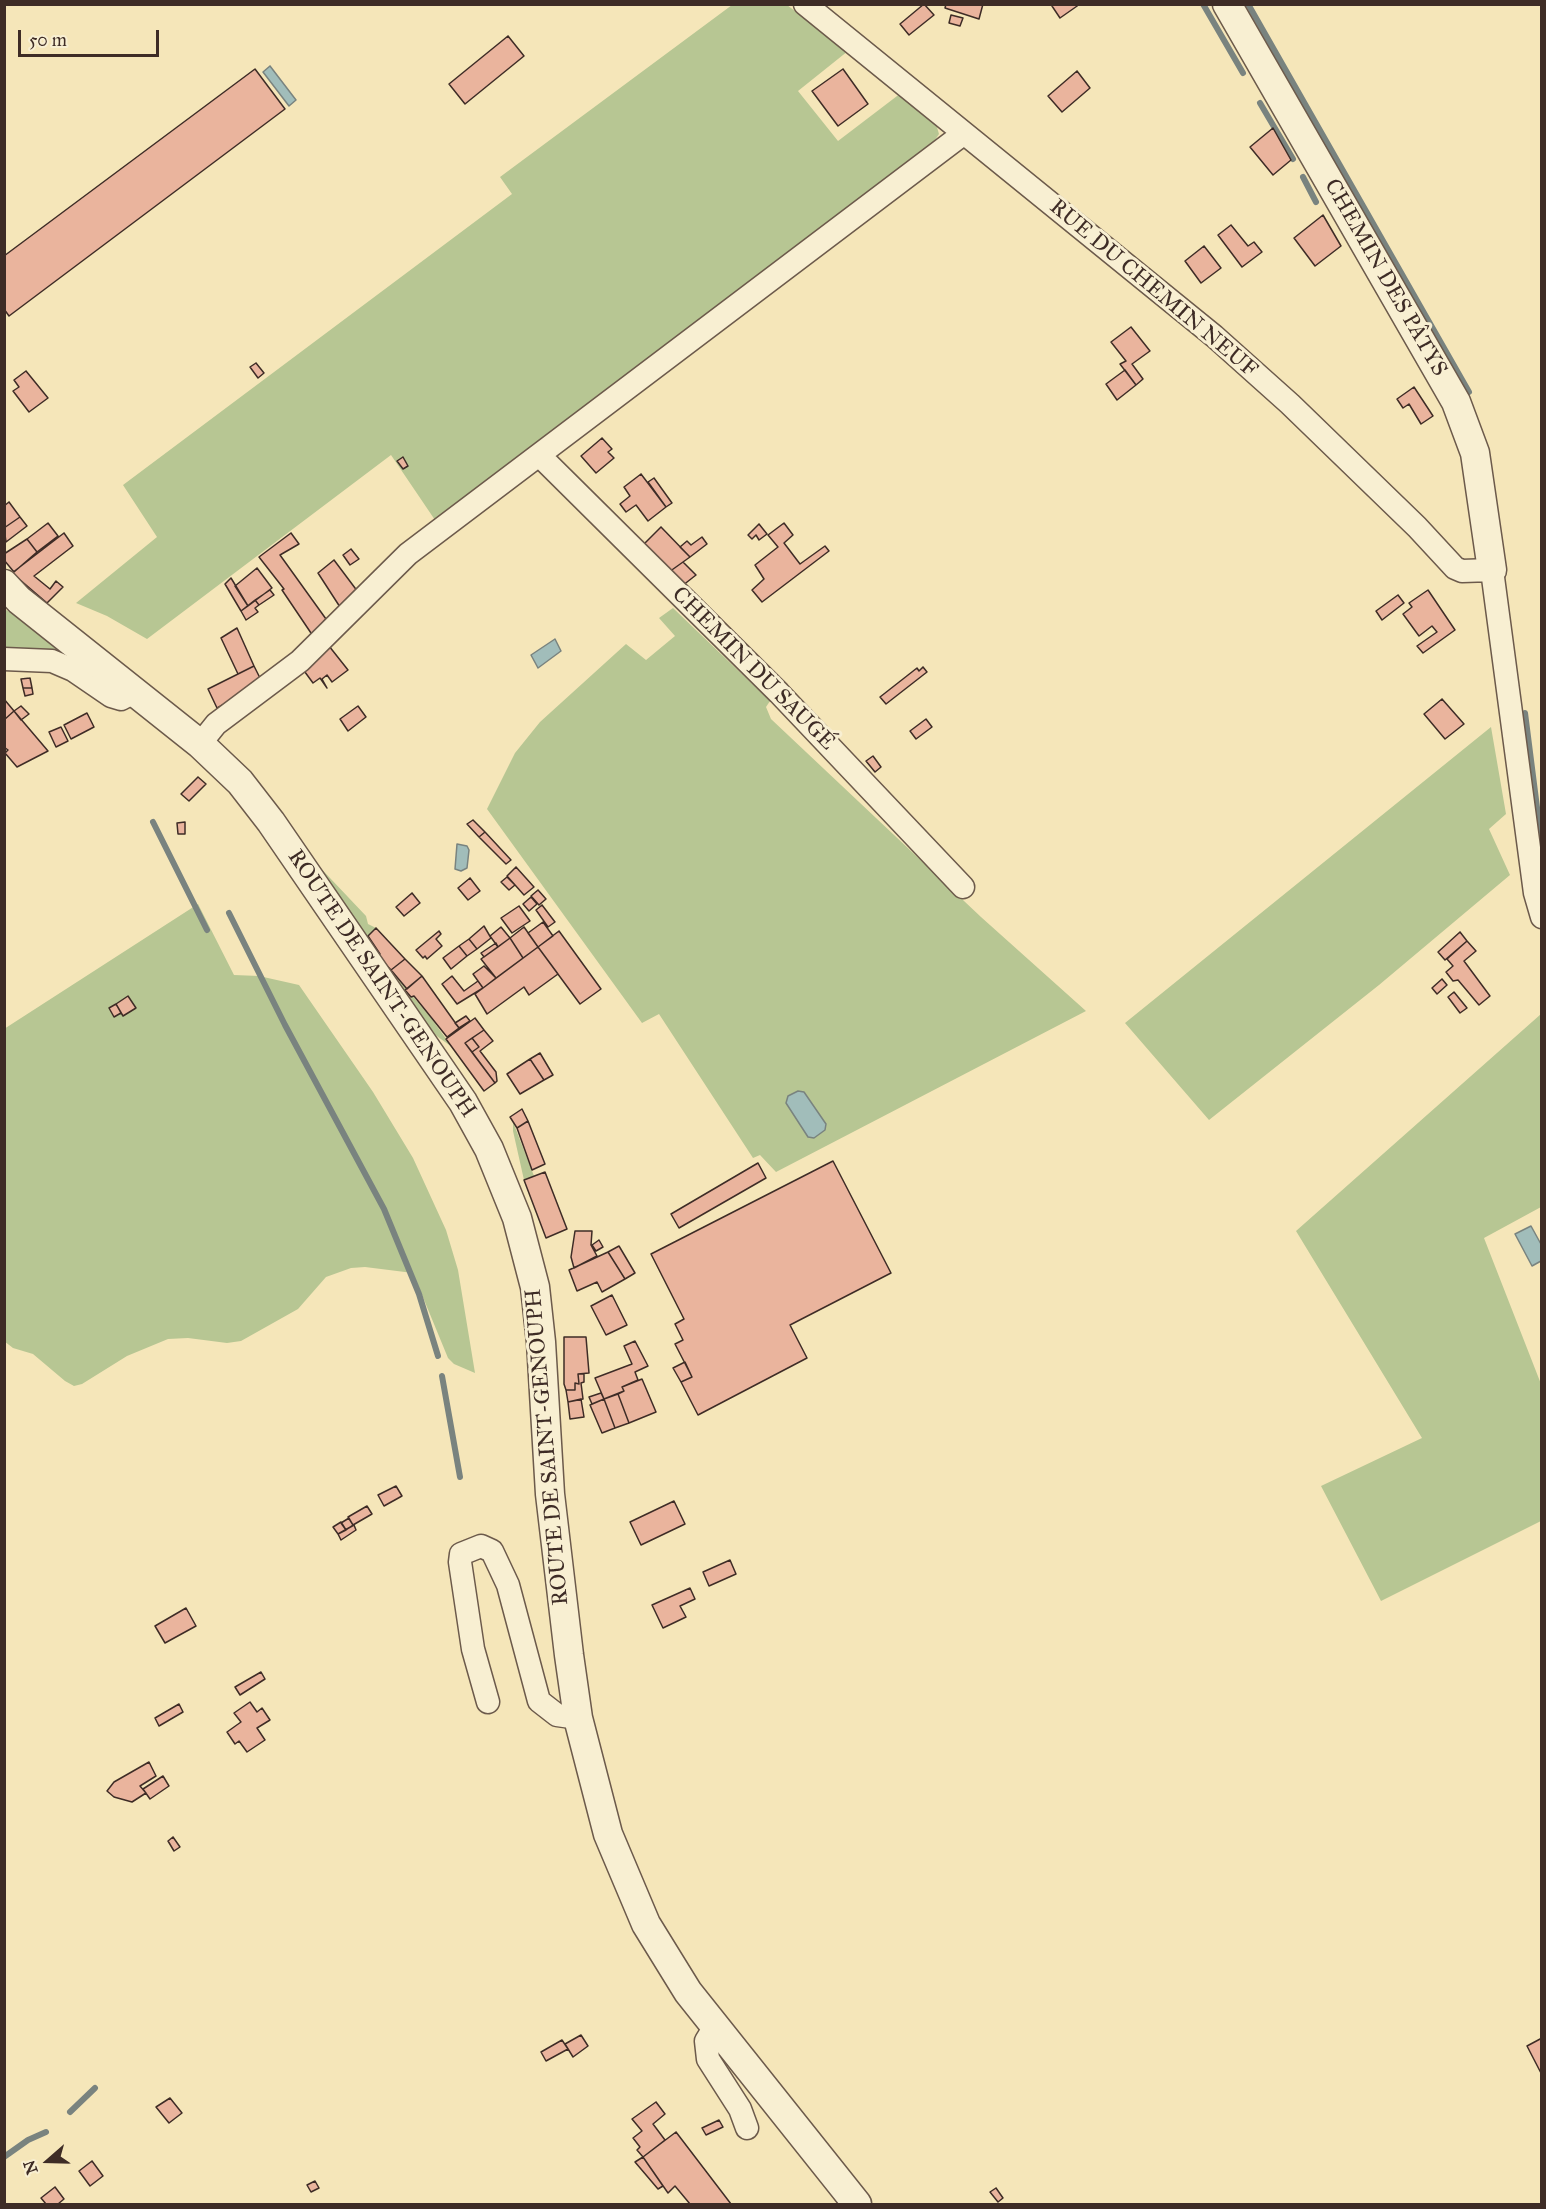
<!DOCTYPE html>
<html>
<head>
<meta charset="utf-8">
<style>
  body { margin:0 }
  #map { position:relative; width:1546px; height:2209px; overflow:hidden; background:#f5e6b9; font-family:"IM FELL Great Primer",serif }
  canvas { display:block }
  .frame { position:absolute; inset:0; border:6px solid #3e2c26; pointer-events:none }
  .north { position:absolute; left:18px; top:2131px; width:60px; height:60px; -webkit-text-stroke:4px #f8efd2; paint-order:stroke; rotate:250deg; font-size:16px; font-weight:700; line-height:24px; text-align:center; color:#3e2c26 }
  .north::after { content:''; display:block; margin:auto; width:21px; height:27px; background:#3e2c26; clip-path:polygon(50% 0,100% 100%,50% 72%,0 100%) }
  .scale { position:absolute; left:18px; top:30px; width:141px; height:27px; box-sizing:border-box; border:3px solid #3e2c26; border-top:0; padding-left:8px; font-size:18px; line-height:21px; white-space:nowrap; color:#3e2c26; -webkit-text-stroke:4px #f8efd2; paint-order:stroke }
</style>
</head>
<body>
<div id="map">
<canvas width="1546" height="2209"></canvas>
<div class="frame"></div>
<div class="north">N</div>
<div class="scale">50 m</div>
</div>
<script>
const ctx = document.querySelector('canvas').getContext('2d');
ctx.lineJoin = 'round';
function fill(path, color) { ctx.fillStyle = color; ctx.fill(path, 'evenodd'); }
const toPath = rows => new Path2D(rows.map(r => 'M' + r).join(''));
function stroke(path, color, width, dash) { ctx.strokeStyle = color; ctx.lineWidth = width; ctx.lineCap = dash ? 'butt' : 'round'; ctx.setLineDash(dash || []); ctx.stroke(path); }
function label(font, color, halo, rows, align = 'center') {
  ctx.font = font + ' "IM FELL Great Primer",serif'; ctx.lineWidth = 6; ctx.setLineDash([]); ctx.textBaseline = 'middle'; ctx.strokeStyle = halo; ctx.fillStyle = color; for (const [text, x, y, turn = 0] of rows) {
    ctx.save(); ctx.translate(x, y); ctx.rotate((+turn || 0) * Math.PI / 180); ctx.textAlign = isNaN(turn) ? turn : align; if (halo) ctx.strokeText(text, 0, 0); ctx.fillText(text, 0, 0); ctx.restore();
  }
}
fill(toPath([
  [732,5,787,5,848,51,798,91,838,141,901,93,936,124,939,134,929,149,437,523,391,455,147,639,107,616,76,603,157,537,123,485,512,194,500,177],
  [673,608,770,701,766,707,771,719,981,917,1086,1011,776,1172,760,1155,753,1158,659,1014,642,1023,487,809,515,753,540,722,626,644,646,660,675,636,659,618],
  [4,609,36,625,118,690,5,654],
  [1491,727,1506,814,1489,829,1510,875,1379,985,1209,1120,1125,1023],
  [312,859,366,916,368,924,376,928,368,937,380,954,379,956,431,1018,452,1047,427,1029],
  [198,904,234,975,259,976,299,985,373,1092,413,1158,446,1230,458,1270,475,1373,454,1364,448,1358,413,1273,365,1267,351,1268,326,1277,298,1309,241,1341,227,1343,188,1338,168,1339,127,1356,82,1384,74,1386,65,1381,33,1354,13,1348,4,1341,4,1029],
  [1541,1014,1541,1207,1484,1238,1541,1384,1541,1521,1381,1601,1321,1486,1422,1438,1296,1231],
  [513,1122,534,1176,524,1180,513,1131]
]), '#b7c693');
const water = toPath([
  [270,66,296,100,289,106,263,72,270,66],
  [555,639,561,651,538,668,531,655,555,639],
  [457,844,467,846,469,850,467,868,461,871,455,869,457,844],
  [798,1091,804,1092,826,1124,825,1130,814,1138,808,1137,786,1103,788,1096,798,1091],
  [1531,1226,1542,1246,1541,1261,1532,1266,1515,1234,1531,1226]
]);
fill(water, '#a1bdba');
stroke(water, '#79837f', 1.5);
stroke(toPath([
  [1203,4,1243,73],
  [1248,4,1469,392],
  [1260,103,1293,159],
  [1303,177,1316,202],
  [1525,713,1542,847],
  [153,822,207,930],
  [229,913,285,1025,384,1209,419,1294,438,1356],
  [442,1376,460,1477],
  [70,2112,95,2088],
  [4,2157,28,2140,46,2132]
]), '#79837f', 6);
const building = toPath([
  [924,4,934,15,909,35,900,24,924,4],
  [946,4,983,4,979,19,945,8,946,4],
  [1054,4,1080,4,1060,18,1052,6,1054,4],
  [951,15,963,18,960,26,949,23,951,15],
  [508,36,524,56,465,104,449,84,508,36],
  [255,69,285,109,9,316,4,309,4,256,255,69],
  [843,69,868,104,838,126,812,91,843,69],
  [1077,71,1090,88,1062,112,1048,96,1077,71],
  [1273,128,1291,160,1273,175,1250,147,1273,128],
  [1323,215,1341,246,1315,266,1294,238,1323,215],
  [1231,225,1248,246,1254,242,1262,252,1242,267,1218,235,1231,225],
  [1204,246,1221,268,1201,283,1185,261,1204,246],
  [1131,327,1150,351,1132,364,1143,379,1136,385,1120,364,1126,361,1111,342,1131,327],
  [256,363,264,373,258,378,250,367,256,363],
  [1125,370,1136,385,1117,400,1106,384,1125,370],
  [26,371,48,398,29,412,13,391,19,387,14,380,26,371],
  [1414,387,1433,416,1421,424,1409,404,1403,408,1397,399,1414,387],
  [602,438,612,449,608,452,614,458,596,473,581,456,602,438],
  [403,457,408,466,403,469,397,461,403,457],
  [641,474,666,507,648,521,636,505,626,512,620,504,630,496,624,487,641,474],
  [654,478,672,503,666,507,648,482,654,478],
  [9,502,20,517,4,528,4,506,9,502],
  [20,517,27,526,6,542,4,528,20,517],
  [48,523,58,536,37,552,27,539,48,523],
  [784,523,793,535,784,543,800,564,825,546,829,551,762,602,752,590,764,579,755,565,778,547,768,535,784,523],
  [759,524,767,534,759,540,756,535,752,539,748,535,759,524],
  [661,527,690,557,669,572,643,545,661,527],
  [64,533,73,546,34,576,50,589,56,581,63,587,47,603,12,573,64,533],
  [291,533,299,544,280,555,326,619,324,621,326,624,313,636,282,590,284,589,259,557,291,533],
  [702,537,707,544,690,557,680,547,687,541,691,545,702,537],
  [27,539,37,552,14,572,4,560,4,554,27,539],
  [351,549,359,559,350,565,343,555,351,549],
  [334,560,358,592,340,607,318,573,334,560],
  [683,562,696,575,682,586,669,572,683,562],
  [257,568,272,588,248,606,235,586,257,568],
  [231,578,248,606,241,611,225,584,231,578],
  [270,590,274,595,259,605,255,600,270,590],
  [1428,590,1455,630,1423,653,1417,646,1437,632,1432,626,1419,636,1403,614,1412,607,1409,603,1428,590],
  [1398,595,1404,603,1382,620,1376,611,1398,595],
  [255,600,259,605,255,608,258,612,246,620,241,611,255,600],
  [237,628,254,666,238,674,221,638,237,628],
  [329,646,348,670,332,682,327,675,322,679,327,688,320,678,313,683,302,668,329,646],
  [254,666,263,684,217,708,208,689,254,666],
  [923,667,927,672,886,704,880,697,917,668,919,671,923,667],
  [30,678,32,688,23,688,21,679,30,678],
  [23,688,32,688,33,694,25,696,23,688],
  [4,699,14,711,4,720,4,699],
  [1442,699,1464,724,1445,739,1424,714,1442,699],
  [21,706,29,714,21,720,14,711,21,706],
  [358,706,366,717,348,731,340,719,358,706],
  [14,711,48,751,17,767,5,753,8,750,4,747,4,720,14,711],
  [87,713,94,727,71,739,64,725,87,713],
  [926,719,932,727,916,739,910,731,926,719],
  [61,727,68,741,56,747,49,732,61,727],
  [873,756,881,767,875,772,866,761,873,756],
  [198,777,206,784,189,801,181,794,198,777],
  [473,820,485,832,479,837,467,824,473,820],
  [185,822,185,834,178,834,177,823,185,822],
  [485,832,511,860,506,864,479,837,485,832],
  [516,867,534,887,524,895,507,876,516,867],
  [507,877,515,885,509,890,501,882,507,877],
  [470,878,480,891,468,900,458,888,470,878],
  [538,890,546,899,539,905,531,896,538,890],
  [412,893,420,903,404,916,396,907,412,893],
  [531,897,537,904,529,911,523,904,531,897],
  [542,905,555,922,548,927,536,910,542,905],
  [519,906,530,921,512,933,501,918,519,906],
  [543,922,553,936,538,947,528,933,543,922],
  [484,926,491,938,477,949,469,939,484,926],
  [501,927,510,938,498,947,490,936,501,927],
  [524,927,538,947,523,958,510,938,524,927],
  [376,928,405,959,391,970,378,956,380,954,368,936,376,928],
  [439,931,441,934,436,939,442,946,427,959,425,956,423,958,416,950,439,931],
  [559,931,601,989,580,1004,538,947,559,931],
  [1460,932,1467,941,1445,960,1438,952,1460,932],
  [510,938,523,958,496,978,481,959,510,938],
  [469,939,477,949,467,956,459,946,469,939],
  [1467,941,1476,951,1464,961,1490,996,1479,1005,1458,980,1453,981,1446,972,1453,966,1447,959,1467,941],
  [496,943,498,947,484,957,481,953,496,943],
  [459,946,467,956,451,969,443,958,459,946],
  [538,947,558,974,529,995,524,987,487,1014,475,994,538,947],
  [405,959,422,976,407,989,391,970,405,959],
  [484,966,496,978,483,988,473,974,484,966],
  [422,976,459,1028,447,1037,414,996,411,997,405,990,422,976],
  [452,976,464,991,478,981,483,988,457,1004,442,984,452,976],
  [1442,979,1447,985,1437,994,1432,988,1442,979],
  [1454,992,1467,1008,1460,1013,1448,997,1454,992],
  [128,996,136,1008,123,1016,116,1004,128,996],
  [116,1004,121,1013,114,1017,109,1008,116,1004],
  [466,1016,470,1021,459,1028,455,1023,466,1016],
  [475,1018,484,1030,465,1043,495,1083,484,1091,446,1039,475,1018],
  [484,1030,493,1041,480,1051,496,1072,497,1081,495,1083,472,1052,479,1047,472,1038,484,1030],
  [472,1038,479,1047,472,1052,465,1043,472,1038],
  [540,1053,553,1075,544,1080,530,1059,540,1053],
  [530,1059,544,1080,520,1094,507,1074,530,1059],
  [522,1109,528,1121,517,1128,510,1117,522,1109],
  [528,1121,545,1164,532,1170,517,1128,528,1121],
  [833,1161,891,1273,790,1325,807,1358,698,1415,681,1382,692,1377,675,1344,683,1340,675,1324,684,1319,651,1254,833,1161],
  [758,1163,766,1178,679,1228,671,1214,758,1163],
  [545,1172,567,1229,546,1238,524,1180,545,1172],
  [575,1231,592,1231,591,1245,597,1256,574,1268,571,1257,575,1231],
  [599,1240,603,1247,596,1251,592,1245,599,1240],
  [619,1246,635,1273,625,1279,608,1252,619,1246],
  [608,1252,625,1279,602,1292,597,1282,577,1291,569,1270,608,1252],
  [612,1295,627,1325,606,1335,591,1306,612,1295],
  [564,1337,586,1337,589,1373,578,1374,579,1384,575,1383,575,1390,566,1390,564,1384,564,1337],
  [635,1341,648,1366,635,1372,638,1380,622,1387,624,1391,604,1399,595,1378,632,1364,624,1346,635,1341],
  [685,1362,692,1377,681,1382,673,1368,685,1362],
  [578,1374,584,1374,584,1382,581,1383,583,1399,568,1402,566,1390,575,1390,575,1383,579,1384,578,1374],
  [642,1379,656,1412,629,1423,618,1394,624,1391,622,1387,642,1379],
  [601,1393,604,1399,592,1404,589,1397,601,1393],
  [618,1394,629,1423,615,1428,604,1399,618,1394],
  [581,1399,584,1417,570,1419,568,1402,581,1399],
  [604,1399,615,1428,602,1433,590,1405,604,1399],
  [396,1486,402,1496,384,1506,378,1495,396,1486],
  [674,1501,685,1524,641,1545,630,1522,674,1501],
  [367,1506,372,1514,353,1525,348,1517,367,1506],
  [349,1518,353,1525,346,1530,341,1523,349,1518],
  [341,1522,346,1530,338,1534,333,1527,341,1522],
  [354,1525,356,1530,341,1540,338,1534,354,1525],
  [730,1560,736,1574,709,1586,703,1572,730,1560],
  [690,1588,695,1599,680,1606,686,1617,663,1628,652,1605,690,1588],
  [186,1608,196,1626,165,1643,155,1626,186,1608],
  [261,1672,265,1679,240,1695,235,1687,261,1672],
  [250,1702,257,1712,262,1708,270,1720,257,1728,265,1740,247,1752,239,1741,235,1744,227,1732,241,1722,234,1713,250,1702],
  [179,1704,183,1712,159,1726,155,1718,179,1704],
  [149,1762,156,1776,140,1786,146,1793,132,1802,114,1797,107,1791,114,1782,149,1762],
  [163,1776,169,1786,150,1799,143,1789,163,1776],
  [173,1837,180,1847,174,1851,168,1841,173,1837],
  [581,2035,588,2046,573,2057,565,2044,581,2035],
  [1542,2038,1542,2075,1527,2046,1542,2038],
  [562,2040,568,2049,546,2061,541,2052,562,2040],
  [170,2098,182,2113,169,2123,156,2107,170,2098],
  [656,2102,665,2114,653,2124,665,2140,643,2157,637,2150,640,2147,633,2138,642,2131,632,2119,656,2102],
  [719,2120,723,2127,706,2135,702,2128,719,2120],
  [676,2132,731,2204,690,2204,675,2186,668,2193,643,2157,676,2132],
  [643,2157,663,2186,658,2189,635,2162,643,2157],
  [92,2161,103,2176,90,2186,79,2171,92,2161],
  [315,2181,319,2188,311,2192,307,2185,315,2181],
  [55,2187,64,2199,58,2204,46,2204,41,2198,55,2187],
  [996,2188,1003,2198,998,2202,990,2192,996,2188]
]);
fill(building, '#eab49d');
stroke(building, '#3e2c26', 1.5);
const minor = toPath([
  [805,4,1214,336,1290,404,1417,527,1455,568,1462,571,1492,570,1535,893,1542,917],
  [539,455,779,693,963,887],
  [4,659,52,661,73,670,111,696,121,699,136,691],
  [200,744,216,724,300,661,408,554,963,134],
  [488,1702,473,1649,460,1562,461,1554,481,1546,492,1551,508,1585,539,1701,557,1715,578,1718],
  [714,2028,706,2041,708,2059,740,2109,747,2128]
]);
const tertiary = toPath([
  [1227,4,1456,402,1475,453,1492,570],
  [4,584,19,600,200,744,240,782,271,822,463,1102,489,1149,517,1218,535,1287,541,1342,550,1494,569,1655,578,1718,608,1834,646,1924,688,1992,857,2204]
]);
stroke(minor, '#6c5a4b', 25);
stroke(tertiary, '#6c5a4b', 31);
stroke(minor, '#f8efd2', 22);
stroke(tertiary, '#f8efd2', 28);
label('22px', '#3e2c26', '#f8efd2', [
  ["CHEMIN DES PÂTYS",1385,278,60],
  ["RUE DU CHEMIN NEUF",1153,289,40],
  ["CHEMIN DU SAUGÉ",753,669,45],
  ["ROUTE DE SAINT-GENOUPH",381,984,56],
  ["ROUTE DE SAINT-GENOUPH",548,1447,-95]
]);
</script>
</body>
</html>
